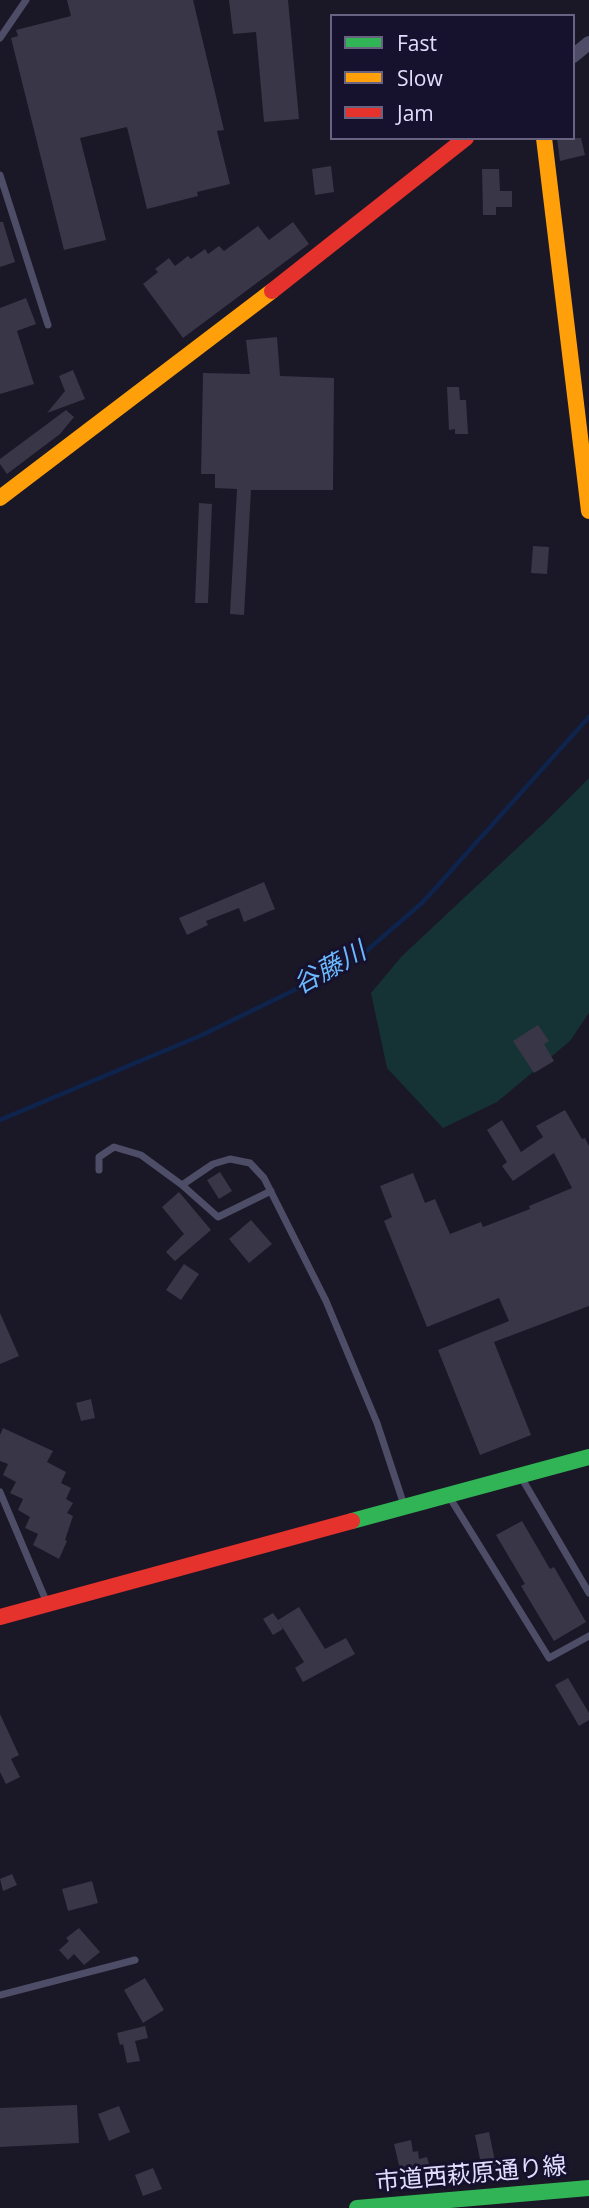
<!DOCTYPE html>
<html>
<head>
<meta charset="utf-8">
<style>
  body { margin:0 }
  #map { position:relative; width:589px; height:2208px; overflow:hidden; background:#1a1726; font-family:"Open Sans",sans-serif }
  canvas { display:block }
  .legend { position:absolute; left:330px; top:14px; width:245px; height:126px; box-sizing:border-box; background:#16112c; border:2px solid #676380; margin:0; padding:9px 12px; list-style:none; font-size:21px; color:#e1ddff }
  .legend li { display:flex; align-items:center; gap:14px; height:35px }
  .legend b { width:35px; border:2px solid #676380 }
</style>
</head>
<body>
<div id="map">
<canvas width="589" height="2208"></canvas>
<ul class="legend">
<li><b style="height:9px;background:#30b455"></b>Fast</li>
<li><b style="height:9px;background:#ff9f0a"></b>Slow</li>
<li><b style="height:9px;background:#e5322d"></b>Jam</li>
</ul>
</div>
<script>
const ctx = document.querySelector('canvas').getContext('2d');
ctx.lineJoin = 'round';
function fill(path, color) { ctx.fillStyle = color; ctx.fill(path, 'evenodd'); }
const toPath = rows => new Path2D(rows.map(r => 'M' + r).join(''));
function stroke(path, color, width, dash) { ctx.strokeStyle = color; ctx.lineWidth = width; ctx.lineCap = dash ? 'butt' : 'round'; ctx.setLineDash(dash || []); ctx.stroke(path); }
function label(font, color, halo, rows, align = 'center') {
  ctx.font = font + ' "Open Sans","Noto Sans JP",sans-serif'; ctx.lineWidth = 6; ctx.setLineDash([]); ctx.textBaseline = 'middle'; ctx.strokeStyle = halo; ctx.fillStyle = color; for (const [text, x, y, turn = 0] of rows) {
    ctx.save(); ctx.translate(x, y); ctx.rotate((+turn || 0) * Math.PI / 180); ctx.textAlign = isNaN(turn) ? turn : align; if (halo) ctx.strokeText(text, 0, 0); ctx.fillText(text, 0, 0); ctx.restore();
  }
}
fill(toPath([
  [589,778,589,1013,570,1041,497,1102,443,1128,387,1068,371,993,402,956,544,823]
]), '#153334');
stroke(toPath([
  [0,1120,202,1035,356,960,423,902,589,717]
]), '#0e244c', 4.5);
fill(toPath([
  [67,0,193,0,224,130,217,131,230,184,197,192,198,196,147,209,127,127,80,138,106,240,64,250,11,38,18,36,16,30,71,16],
  [229,0,288,0,299,119,264,122,256,32,233,34],
  [562,138,581,138,585,155,560,161,557,139],
  [331,166,334,192,315,195,312,169],
  [482,169,499,169,500,191,512,191,512,207,496,207,496,215,483,215],
  [0,222,3,222,15,262,0,267],
  [293,222,309,244,183,338,143,284,158,272,155,269,169,258,175,266,188,256,191,259,205,249,208,254,219,246,224,251,258,226,269,240],
  [26,298,36,324,17,331,34,384,0,394,0,308],
  [277,337,280,376,334,378,333,490,251,490,244,615,230,614,237,489,215,488,215,474,201,474,203,373,250,374,246,340],
  [73,370,85,399,47,413,65,391,59,376],
  [447,387,459,387,460,400,466,400,468,434,455,434,455,429,449,430],
  [66,410,74,417,60,434,7,474,0,464,0,459],
  [199,503,212,504,208,603,195,603],
  [533,546,549,547,547,574,531,573],
  [264,882,275,909,244,922,239,908,206,921,208,925,187,935,179,918],
  [538,1025,549,1041,544,1044,554,1061,534,1073,513,1041],
  [565,1110,582,1139,585,1138,589,1146,589,1306,494,1342,531,1435,480,1455,438,1350,509,1321,499,1298,427,1327,384,1221,392,1217,380,1186,413,1173,425,1203,435,1199,450,1234,481,1222,483,1227,530,1209,529,1206,572,1188,554,1153,513,1181,502,1166,507,1162,487,1130,502,1120,521,1152,543,1137,536,1126],
  [220,1172,232,1191,219,1199,207,1180],
  [179,1192,211,1230,175,1261,166,1252,184,1234,162,1207],
  [251,1220,272,1244,249,1263,229,1239],
  [184,1264,199,1274,181,1300,166,1290],
  [0,1313,19,1356,0,1364],
  [91,1399,95,1418,81,1421,76,1403],
  [3,1428,53,1451,47,1462,66,1472,61,1483,71,1488,66,1499,73,1503,67,1513,73,1516,65,1540,67,1541,59,1559,33,1545,38,1534,25,1528,30,1517,18,1510,23,1499,10,1493,16,1482,3,1475,8,1464,0,1461,0,1435],
  [522,1521,550,1569,554,1567,586,1622,554,1641,521,1586,525,1584,496,1535],
  [299,1607,325,1649,346,1638,355,1654,303,1682,295,1668,304,1662,279,1622,283,1629,273,1635,263,1619,273,1613,278,1620],
  [568,1678,589,1713,589,1720,579,1726,555,1685],
  [0,1714,19,1755,11,1759,20,1777,6,1784,0,1772],
  [12,1874,17,1885,3,1891,0,1879],
  [92,1881,98,1903,68,1911,62,1889],
  [79,1928,100,1952,84,1965,74,1954,68,1960,59,1950,69,1941,66,1938],
  [145,1978,164,2010,143,2023,124,1990],
  [145,2026,148,2038,135,2041,140,2061,127,2063,123,2044,120,2045,117,2033],
  [77,2105,79,2143,0,2147,0,2108],
  [119,2106,130,2132,109,2141,98,2114],
  [489,2132,496,2166,482,2169,475,2135],
  [411,2140,413,2152,418,2151,419,2159,427,2157,431,2171,402,2178,394,2144],
  [153,2168,162,2189,143,2196,135,2175]
]), '#393647');
stroke(toPath([
  [0,38,26,0],
  [0,175,48,325],
  [99,1170,99,1157,114,1147,141,1155,182,1185,213,1164,230,1159,250,1163,264,1178,326,1301,377,1423,404,1505],
  [182,1185,218,1217,271,1191],
  [521,1477,589,1593],
  [0,1492,47,1603],
  [450,1498,549,1658,589,1636],
  [0,1995,135,1960]
]), '#4e4d67', 7);
stroke(toPath([
  [573,56,589,43]
]), '#4e4d67', 14);
stroke(toPath([
  [352,1521,589,1457],
  [357,2208,589,2188]
]), '#30b455', 16);
stroke(toPath([
  [544,138,589,511],
  [0,498,272,291]
]), '#ff9f0a', 16);
stroke(toPath([
  [272,291,466,138],
  [0,1617,352,1521]
]), '#e5322d', 16);
label('24px', '#e1ddff', '#16112c', [
  ["市道西萩原通り線",471,2175,-5]
]);
label('italic 26px', '#6bb9ff', '#16112c', [
  ["谷藤川",330,969,-29]
]);
</script>
</body>
</html>
